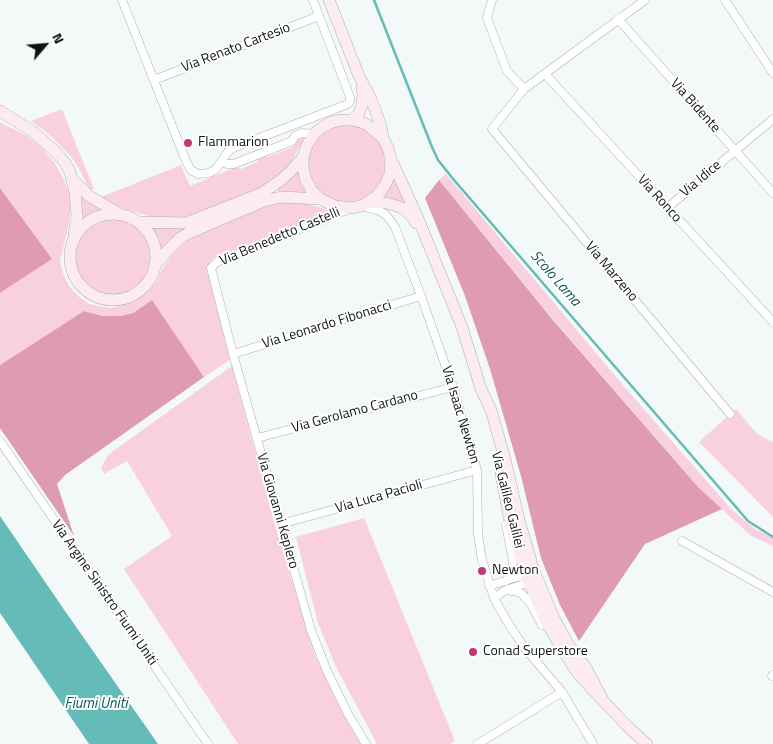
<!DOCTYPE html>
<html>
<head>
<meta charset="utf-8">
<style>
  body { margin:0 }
  #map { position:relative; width:773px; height:744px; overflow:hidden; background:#f3f9f8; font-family:"Titillium Web",sans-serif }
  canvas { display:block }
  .north { position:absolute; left:20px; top:20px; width:50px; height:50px; -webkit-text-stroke:4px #fff; paint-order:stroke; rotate:63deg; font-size:14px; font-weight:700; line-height:20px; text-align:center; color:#111313 }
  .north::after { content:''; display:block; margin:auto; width:18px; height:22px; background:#111313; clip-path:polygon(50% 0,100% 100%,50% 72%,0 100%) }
</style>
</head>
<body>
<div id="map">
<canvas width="773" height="744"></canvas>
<div class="north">N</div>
</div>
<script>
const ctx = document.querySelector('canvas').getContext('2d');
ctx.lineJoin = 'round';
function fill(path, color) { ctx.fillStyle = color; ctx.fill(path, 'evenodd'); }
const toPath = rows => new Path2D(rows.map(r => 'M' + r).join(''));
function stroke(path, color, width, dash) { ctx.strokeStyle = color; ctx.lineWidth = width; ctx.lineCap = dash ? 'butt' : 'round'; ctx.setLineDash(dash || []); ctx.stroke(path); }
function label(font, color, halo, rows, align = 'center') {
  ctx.font = font + ' "Titillium Web",sans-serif'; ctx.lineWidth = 4; ctx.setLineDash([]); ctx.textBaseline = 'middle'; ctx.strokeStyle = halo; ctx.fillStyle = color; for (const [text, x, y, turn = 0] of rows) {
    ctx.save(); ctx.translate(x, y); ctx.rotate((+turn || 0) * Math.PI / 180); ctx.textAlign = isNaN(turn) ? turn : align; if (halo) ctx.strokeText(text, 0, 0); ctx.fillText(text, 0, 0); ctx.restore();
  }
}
fill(toPath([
  [62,109,94,189,91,190,86,183,81,172,72,158,54,139,42,129,31,121],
  [0,122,27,136,42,148,55,163,63,178,69,192,71,208,69,223,60,261,63,273,69,286,78,296,89,304,111,308,127,304,147,293,157,281,162,269,173,254,190,238,276,201,300,202,325,209,329,212,213,258,207,267,231,359,204,377,152,300,133,313,121,316,102,316,84,311,0,365,0,293,52,259,0,188],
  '307 163a39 39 0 1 1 78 0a39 39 0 1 1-78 0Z',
  [303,136,305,138,293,159,281,174,270,183,193,217,162,220,115,206,101,197,181,165,190,186,236,167,241,169,257,162,257,157,263,154,267,157,293,147,295,141],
  [298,169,300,181,307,194,279,192,278,189],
  [446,174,622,384,704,478,732,510,755,529,773,538,773,546,750,535,698,487,553,319,439,180],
  [392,177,395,178,410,208,396,200,382,196],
  [80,191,104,209,80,220],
  '74 257a38 38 0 1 1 76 0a38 38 0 1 1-76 0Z',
  [154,227,183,227,184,229,162,250,159,239,153,229],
  [232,366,276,529,315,655,342,712,361,744,238,744,124,569,172,536,127,461,104,474,101,467,109,454],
  [736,409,757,434,773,442,773,517,699,442],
  [364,518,455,741,450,744,377,744,336,667,318,623,296,537]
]), '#f9d1de');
fill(toPath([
  [439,180,553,320,698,487,722,509,645,544,579,641,560,605,541,558,521,476,490,369,465,296,425,198],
  [0,188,52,259,0,293],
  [152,300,204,377,65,475,57,484,74,536,0,428,0,365,84,311,102,316,121,316,133,313]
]), '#de9bb2');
fill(toPath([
  [0,516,65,611,158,744,89,744,0,613]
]), '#64bbb7');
stroke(toPath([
  [374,0,432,147,438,160,454,180,748,521,773,537]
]), '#64bbb7', 2.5);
const street = toPath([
  [122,0,186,161,191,170,198,174,209,173,216,169,227,153,233,148,348,104,350,101,350,97,313,0],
  [492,0,487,18,507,71,524,89],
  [645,0,524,89,492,129,730,414],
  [725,0,773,73],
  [618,19,773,193],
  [545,74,773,322],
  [154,80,319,16],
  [221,162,227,164,234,164,292,141,295,136,302,133,314,134],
  [361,206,380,211,387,216,395,227,421,296,453,387,477,470,478,534,482,560,494,598,508,623,524,647,562,692,593,744],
  [667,208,773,119],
  [349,209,225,259,217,262,211,268,233,354,281,524,311,630,327,671,348,714,366,744],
  [233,354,421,296],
  [257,438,453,387],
  [0,441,208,744],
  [281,524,477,470],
  [682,541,773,592],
  [506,581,511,574,513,561,506,525],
  [489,586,517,577,523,576,529,579],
  [506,590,519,592,524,596,531,604,542,625],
  [494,598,506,590,524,584,526,582,528,575],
  [772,676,773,675],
  [478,744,562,692]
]);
const secondary = toPath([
  [329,0,359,76,371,99,381,126,383,138],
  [0,111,32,131,55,151,65,163,70,172,75,192,77,216,74,234],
  [352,120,358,115,362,105,363,95,362,87],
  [391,159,390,174,385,185,378,195,368,202,361,206,351,208,335,206,320,199,312,191,306,180,303,169,303,157,307,145,314,134,322,127,332,122,342,120,352,120,361,122,368,125,383,138,388,148,391,159,417,216,462,327,481,389,491,410,505,459,519,520,534,571,554,618,568,644,586,668,602,698],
  [72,179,89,196,118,213],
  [368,202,386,203,397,206,404,209,412,217,416,223],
  '70 257a43 43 0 1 1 86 0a43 43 0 1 1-86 0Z',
  [140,222,186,223,262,193,281,180,290,172,303,157],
  [156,264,171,247,180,238,189,233,264,201,281,197,320,199],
  [501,474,511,526,527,577,547,624,572,665,579,675,628,727,647,744]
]);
stroke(street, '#abb0af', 9);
stroke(secondary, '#abb0af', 12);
stroke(street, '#fff', 8);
stroke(secondary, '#fcecf1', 11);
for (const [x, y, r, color] of [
  [188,143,5,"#c03876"],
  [482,571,5,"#c03876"],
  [473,652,5,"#c03876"]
]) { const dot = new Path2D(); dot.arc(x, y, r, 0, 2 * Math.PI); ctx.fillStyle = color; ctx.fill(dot); stroke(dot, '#fff', 2); }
label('14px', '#111313', '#fff', [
  ["Via Renato Cartesio",236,48,-21],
  ["Via Bidente",695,106,48],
  ["Via Idice",701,179,-40],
  ["Via Ronco",659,199,48],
  ["Via Benedetto Castelli",280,237,-23],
  ["Via Marzeno",611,272,50],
  ["Via Leonardo Fibonacci",327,325,-17],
  ["Via Gerolamo Cardano",355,412,-15],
  ["Via Isaac Newton",460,415,73],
  ["Via Luca Pacioli",379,497,-16],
  ["Via Galileo Galilei",507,500,76],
  ["Via Giovanni Keplero",277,511,74],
  ["Via Argine Sinistro Fiumi Uniti",104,593,55]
]);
label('14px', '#111313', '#fff', [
  ["Flammarion",198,143],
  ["Newton",492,571],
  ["Conad Superstore",483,652]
], 'left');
label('italic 15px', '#0c5956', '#fff', [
  ["Scolo Lama",555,279,49],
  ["Fiumi Uniti",96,704]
]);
</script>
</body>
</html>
